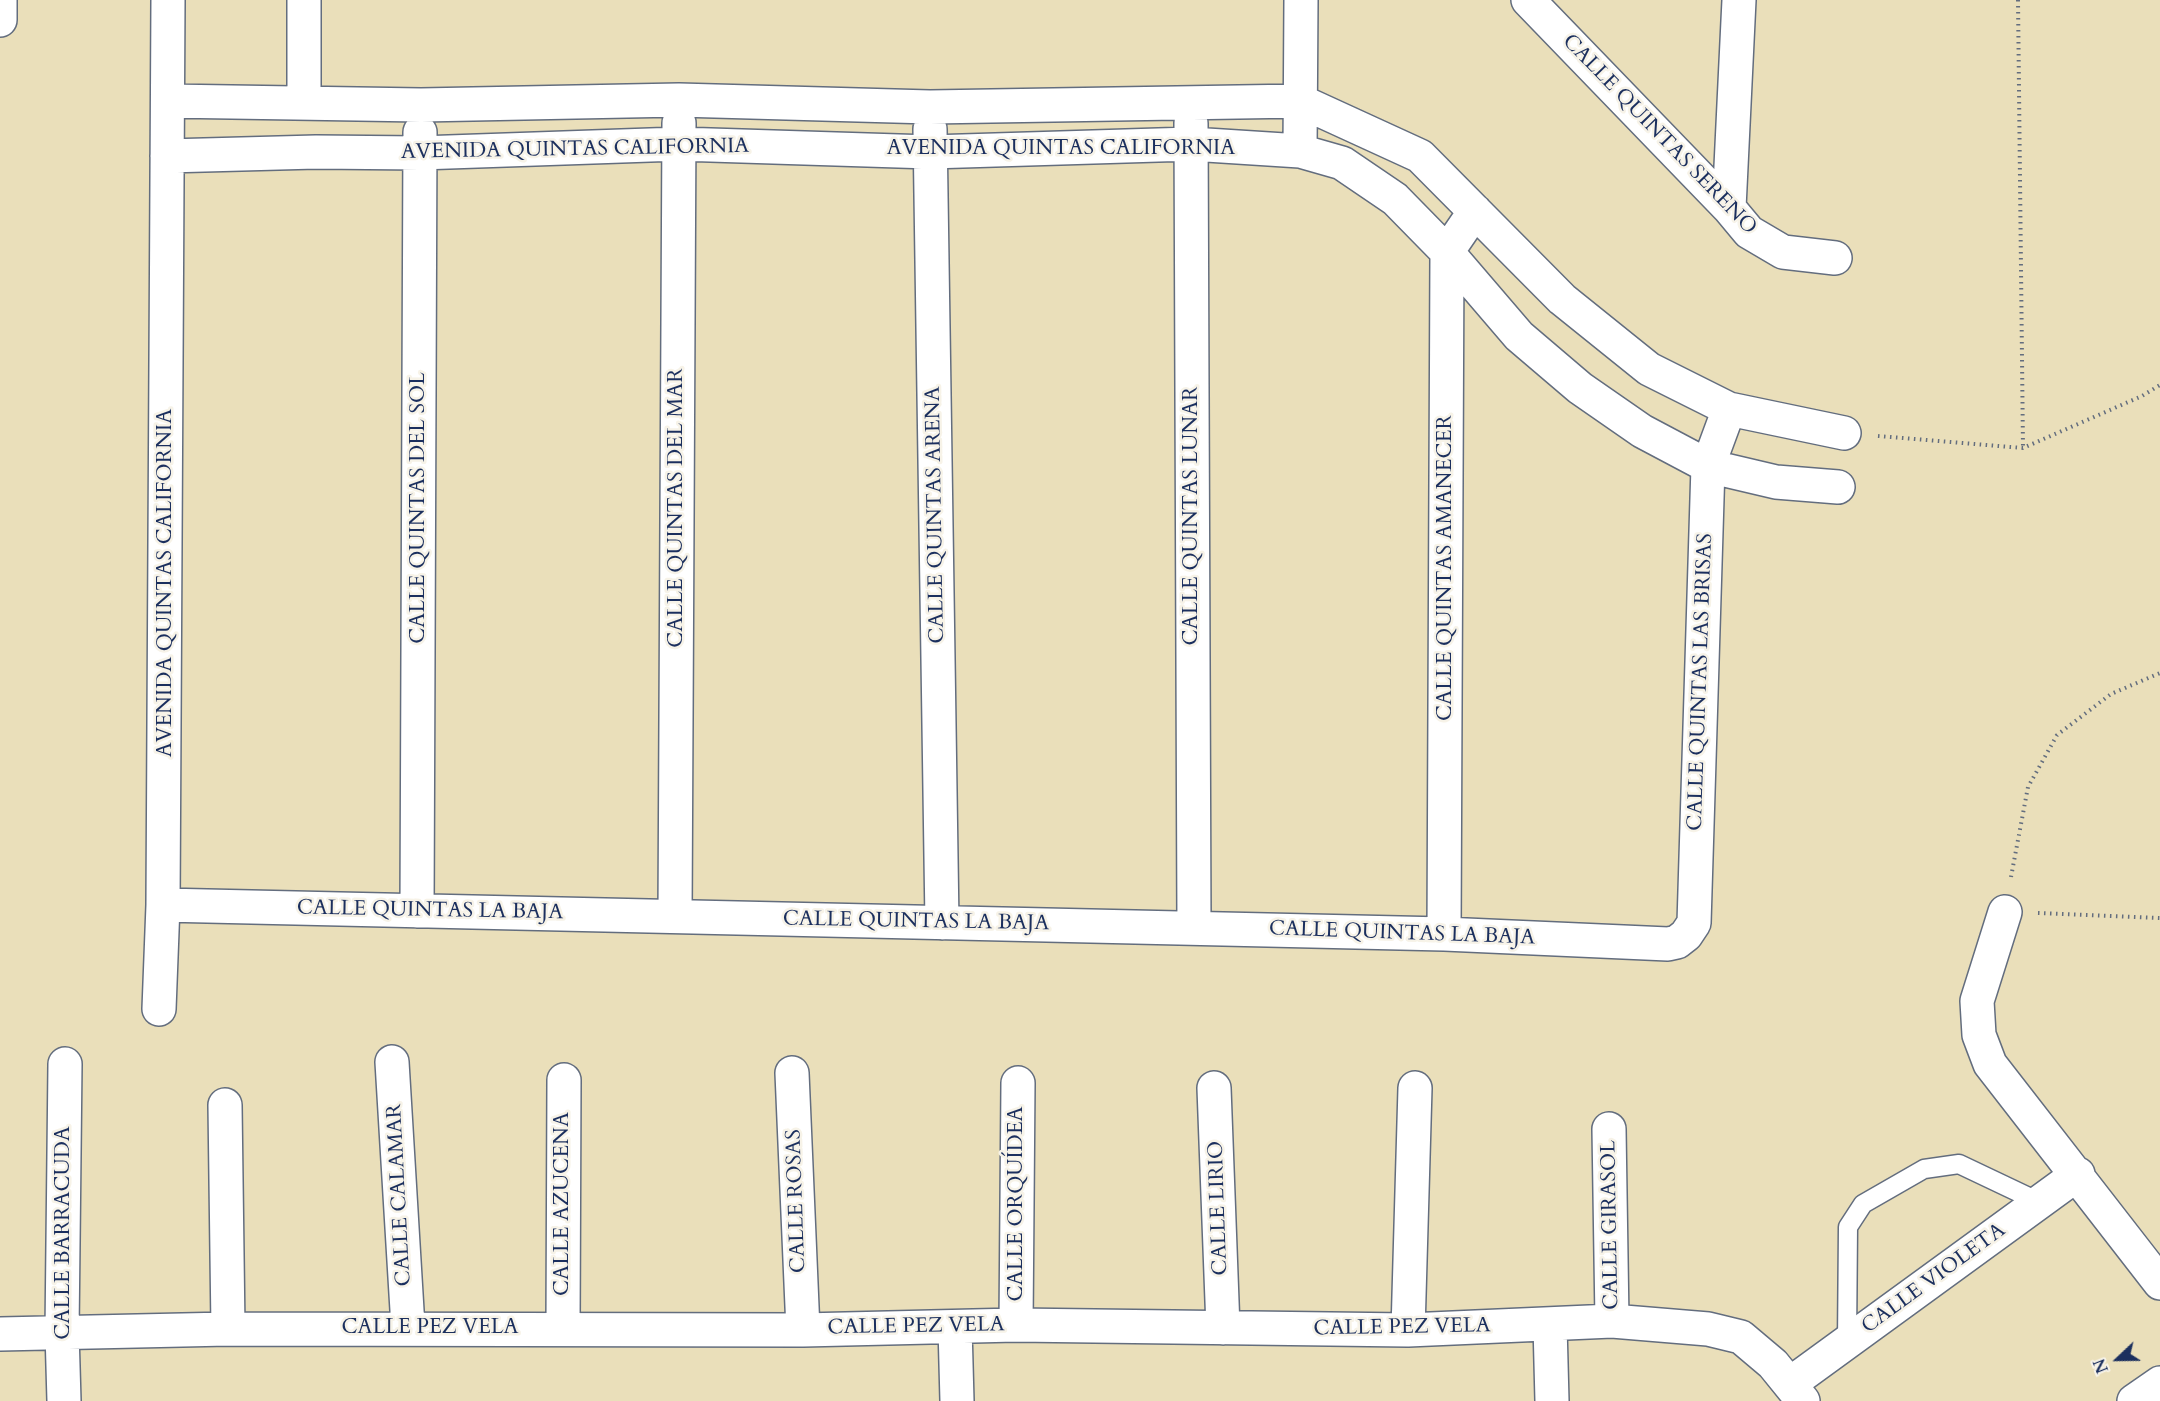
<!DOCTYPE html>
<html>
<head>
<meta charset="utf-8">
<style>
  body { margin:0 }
  #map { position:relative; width:2160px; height:1401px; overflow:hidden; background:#eadfba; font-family:Cardo,serif }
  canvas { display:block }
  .north { position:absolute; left:2088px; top:1329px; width:60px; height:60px; -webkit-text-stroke:4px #f7f3e8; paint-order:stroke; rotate:248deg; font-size:16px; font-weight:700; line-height:24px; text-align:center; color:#1b2f5e }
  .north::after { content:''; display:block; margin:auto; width:21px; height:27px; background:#1b2f5e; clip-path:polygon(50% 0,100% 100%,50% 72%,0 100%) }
</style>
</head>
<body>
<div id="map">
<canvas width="2160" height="1401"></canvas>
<div class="north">N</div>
</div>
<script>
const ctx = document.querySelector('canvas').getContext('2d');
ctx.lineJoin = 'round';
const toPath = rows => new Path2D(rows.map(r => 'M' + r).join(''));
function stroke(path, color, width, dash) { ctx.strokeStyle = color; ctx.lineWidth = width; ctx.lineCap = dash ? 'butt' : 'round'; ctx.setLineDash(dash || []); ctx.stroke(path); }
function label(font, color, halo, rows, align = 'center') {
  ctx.font = font + ' Cardo,serif'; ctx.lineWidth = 5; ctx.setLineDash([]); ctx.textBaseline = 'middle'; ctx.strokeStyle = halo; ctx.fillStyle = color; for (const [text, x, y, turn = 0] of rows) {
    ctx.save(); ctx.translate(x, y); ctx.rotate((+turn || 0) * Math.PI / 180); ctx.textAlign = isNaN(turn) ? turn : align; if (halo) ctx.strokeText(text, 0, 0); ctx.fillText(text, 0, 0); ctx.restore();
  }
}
const lane = toPath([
  [1847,1342,1848,1227,1863,1204,1924,1169,1959,1164,2039,1202]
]);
const street = toPath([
  [1528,0,1729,208,1749,232,1783,252,1835,258],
  [0,20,0,0],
  [168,101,421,105,679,100,930,107,1300,101,1420,156,1562,299,1649,369,1729,409,1844,433],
  [304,103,304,0],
  [1191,123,1194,928],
  [930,129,942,923],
  [1300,151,1301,0],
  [167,156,316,152,420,153,679,144,930,152,1191,144,1300,151,1342,163,1395,199,1447,252,1519,336,1580,388,1642,431,1708,466,1776,482,1838,487],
  [1729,208,1739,0],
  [163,905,1444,934,1668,944,1677,942,1686,935,1694,923,1708,466,1729,409],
  [417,911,420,132],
  [2005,912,1977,1001,1979,1035,1990,1064,2160,1283],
  [675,916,679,123],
  [1444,934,1447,252,1475,211],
  [159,1009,163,905,168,0],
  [392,1062,408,1327],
  [792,1073,803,1330],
  [1214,1088,1223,1328],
  [225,1105,228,1329],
  [1609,1129,1612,1321],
  [1016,1325,1018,1083],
  [1550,1325,1552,1401],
  [955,1327,957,1401],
  [563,1328,564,1080],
  [1408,1330,1415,1088],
  [0,1334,228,1329,803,1330,1016,1325,1408,1330,1612,1321,1708,1329,1741,1337,1773,1364,1803,1401],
  [1791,1383,2078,1174],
  [64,1401,62,1332,65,1064],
  [2134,1401,2160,1383]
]);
stroke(lane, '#636d7e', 21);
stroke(street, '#636d7e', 36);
stroke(toPath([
  [2018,0,2023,448],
  [1878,436,2023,448,2142,396,2160,385],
  [2011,877,2028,787,2057,735,2111,694,2160,673],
  [2038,913,2160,918]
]), '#636d7e', 4, [1.5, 4.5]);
stroke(lane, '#fff', 18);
stroke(street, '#fff', 33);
label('21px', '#1b2f5e', '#f7f3e8', [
  ["CALLE QUINTAS SERENO",1659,135,46],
  ["AVENIDA QUINTAS CALIFORNIA",1061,149],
  ["AVENIDA QUINTAS CALIFORNIA",575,150,-1],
  ["CALLE QUINTAS DEL SOL",419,508,-90],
  ["CALLE QUINTAS DEL MAR",677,508,-90],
  ["CALLE QUINTAS ARENA",936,515,-91],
  ["CALLE QUINTAS LUNAR",1192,516,-90],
  ["CALLE QUINTAS AMANECER",1446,568,-90],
  ["AVENIDA QUINTAS CALIFORNIA",166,583,-90],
  ["CALLE QUINTAS LAS BRISAS",1701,682,-88],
  ["CALLE QUINTAS LA BAJA",430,911,1],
  ["CALLE QUINTAS LA BAJA",916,922,1],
  ["CALLE QUINTAS LA BAJA",1402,934,2],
  ["CALLE CALAMAR",400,1195,-93],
  ["CALLE ROSAS",797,1201,-92],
  ["CALLE AZUCENA",563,1204,-90],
  ["CALLE ORQUÍDEA",1017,1204,-90],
  ["CALLE LIRIO",1219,1208,-92],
  ["CALLE GIRASOL",1611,1225,-91],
  ["CALLE BARRACUDA",64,1233,-90],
  ["CALLE VIOLETA",1934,1279,-36],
  ["CALLE PEZ VELA",916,1327,-1],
  ["CALLE PEZ VELA",430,1328],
  ["CALLE PEZ VELA",1402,1328,-1]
]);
</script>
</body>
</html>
